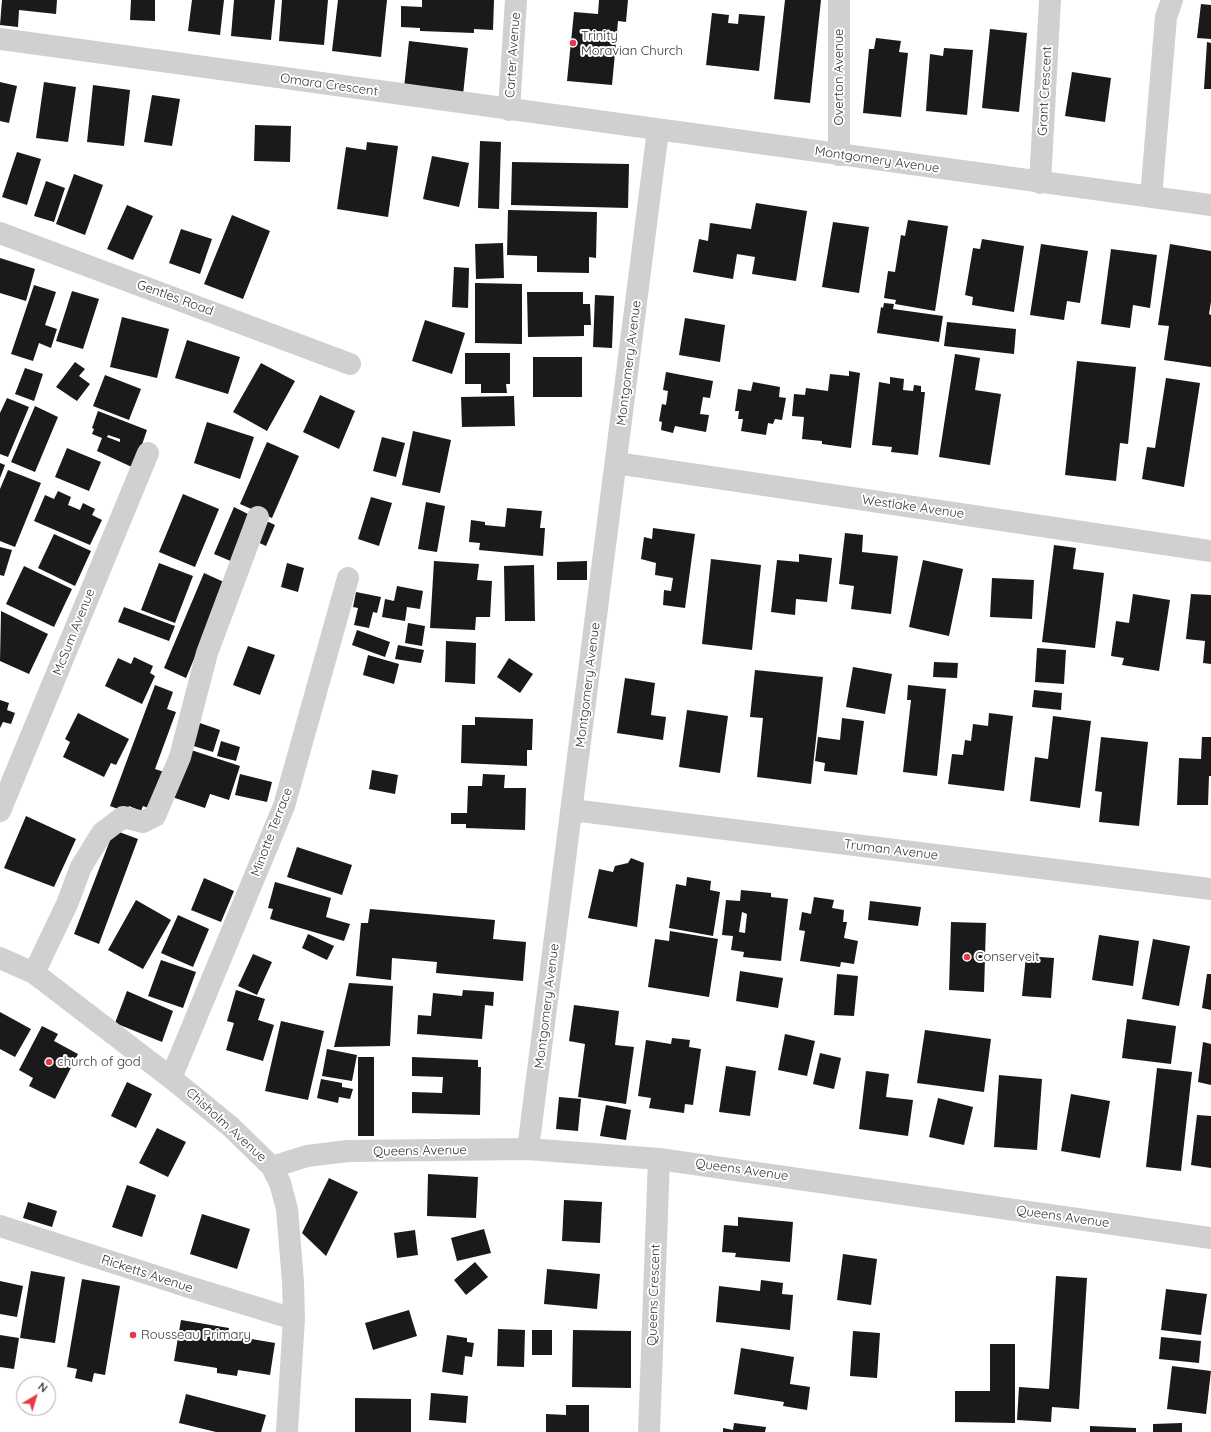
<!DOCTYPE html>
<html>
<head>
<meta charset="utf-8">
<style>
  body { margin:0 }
  #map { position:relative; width:1211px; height:1432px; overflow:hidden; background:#fff; font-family:Quicksand,sans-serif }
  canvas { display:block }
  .north { position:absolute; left:16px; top:1376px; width:40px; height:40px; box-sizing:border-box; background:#fff; border:1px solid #adadad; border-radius:50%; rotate:38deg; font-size:11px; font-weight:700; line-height:16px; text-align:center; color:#333 }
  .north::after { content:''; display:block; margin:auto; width:14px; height:18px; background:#e63946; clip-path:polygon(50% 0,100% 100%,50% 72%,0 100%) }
</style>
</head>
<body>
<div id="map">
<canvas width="1211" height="1432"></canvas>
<div class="north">N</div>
</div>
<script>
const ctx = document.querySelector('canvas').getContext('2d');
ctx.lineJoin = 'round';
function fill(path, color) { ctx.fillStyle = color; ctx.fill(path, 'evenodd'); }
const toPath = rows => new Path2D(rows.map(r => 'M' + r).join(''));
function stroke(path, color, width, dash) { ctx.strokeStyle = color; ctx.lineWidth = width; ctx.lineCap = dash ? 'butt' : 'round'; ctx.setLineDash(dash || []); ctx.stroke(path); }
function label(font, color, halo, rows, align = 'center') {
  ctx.font = font + ' Quicksand,sans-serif'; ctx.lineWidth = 4; ctx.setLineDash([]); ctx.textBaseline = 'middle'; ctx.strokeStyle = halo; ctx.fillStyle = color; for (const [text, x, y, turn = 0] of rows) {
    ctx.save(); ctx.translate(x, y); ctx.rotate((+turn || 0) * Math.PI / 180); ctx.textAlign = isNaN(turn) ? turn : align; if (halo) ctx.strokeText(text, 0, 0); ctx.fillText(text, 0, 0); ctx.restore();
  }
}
fill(toPath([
  [2,0,57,0,56,14,19,10,18,27,0,25],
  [131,0,155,0,155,21,130,20],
  [192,0,224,0,220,35,188,31],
  [234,0,275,0,271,40,231,36],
  [282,0,328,0,324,45,279,41],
  [338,0,387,0,381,57,332,51],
  [422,0,494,0,493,30,474,29,474,33,420,31,420,28,401,27,401,6,422,7],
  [599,0,628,0,626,22,618,21,612,85,567,81,574,12,598,14],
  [785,0,821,0,810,103,774,99],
  [1201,4,1211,5,1211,39,1197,38],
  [712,13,729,15,728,23,738,24,739,14,765,16,759,71,706,65],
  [990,29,1027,33,1019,112,982,108],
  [876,38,901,41,899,52,908,53,901,117,863,113,869,49,874,49],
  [409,41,468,48,463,95,404,88],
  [1207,42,1211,43,1211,89,1204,89],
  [944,48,973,50,967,115,926,111,930,54,943,56],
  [1072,72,1111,78,1105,122,1065,116],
  [0,82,17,86,9,123,0,121],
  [44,82,76,87,68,142,36,138],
  [93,85,130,90,124,146,87,142],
  [152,95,180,99,172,146,144,142],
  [255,125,291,126,290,162,254,161],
  [480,141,501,142,499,209,478,208],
  [367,142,398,146,388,217,337,209,346,147,366,150],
  [17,152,41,159,27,205,2,197],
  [432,156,469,163,459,207,423,199],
  [512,162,629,164,628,208,511,205],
  [74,174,103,185,85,235,56,224],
  [46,181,65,188,54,222,34,216],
  [756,203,807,211,796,281,752,274,755,257,737,254,733,279,693,272,699,239,708,241,710,223,751,229],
  [127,205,153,216,133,260,107,249],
  [508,210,597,212,596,258,589,257,589,273,537,272,537,256,507,255],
  [232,215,270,231,243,299,204,284],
  [908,220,948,226,935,311,895,304,896,300,884,298,888,271,895,272,901,235,905,236],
  [833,222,869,227,859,293,822,287],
  [181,229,212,239,200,274,169,263],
  [982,239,1024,246,1014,312,972,305,973,297,965,295,973,248,980,249],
  [503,243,504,278,476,279,475,244],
  [1041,244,1088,251,1080,303,1067,301,1064,320,1030,315],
  [1170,244,1211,251,1211,302,1209,314,1211,315,1211,367,1164,360,1169,326,1158,325],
  [1111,249,1157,255,1150,308,1133,305,1130,328,1101,324],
  [0,258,35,269,26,301,0,293],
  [454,267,469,268,468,308,452,307],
  [475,283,522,284,522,344,475,343],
  [34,285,56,292,45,325,57,329,51,348,39,343,33,361,11,354],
  [72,291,99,299,83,349,56,341],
  [527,292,583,292,583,304,590,304,591,325,584,325,584,336,528,337],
  [595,295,614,296,612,348,593,347],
  [884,303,894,304,893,309,943,316,939,342,877,333,881,307,883,308],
  [122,317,169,329,157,378,110,367],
  [685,318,725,325,720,362,679,355],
  [425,320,465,333,452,374,412,361],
  [947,322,1016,329,1014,354,944,346],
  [187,340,240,357,228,394,175,378],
  [465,353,510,353,510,384,506,384,507,393,481,393,481,384,465,384],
  [955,354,980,358,975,390,1001,394,990,465,939,457],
  [533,357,582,357,582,397,533,397],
  [1077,361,1136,367,1128,444,1120,443,1116,481,1065,475],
  [75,362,85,369,79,376,90,384,77,401,56,387],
  [261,363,295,381,267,431,233,412],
  [25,368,43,374,34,401,15,394],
  [849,371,860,373,851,448,822,444,822,441,802,439,804,417,792,416,794,394,805,395,806,388,828,391,830,374,849,376],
  [666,372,713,381,710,398,703,397,700,414,709,415,706,432,675,426,673,433,661,430,662,422,659,421,662,404,666,405,668,391,663,390],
  [105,375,141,389,129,420,93,406],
  [890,377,904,379,903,390,913,391,914,385,921,386,921,392,925,392,918,455,891,452,892,447,872,445,879,382,890,384],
  [1166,378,1200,383,1184,487,1142,479,1147,447,1155,448],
  [753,382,780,387,779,397,786,398,782,420,775,419,773,424,768,423,766,435,741,431,743,419,738,419,739,411,735,411,738,389,751,391],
  [320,395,355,411,339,449,303,432],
  [514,396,515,426,462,427,461,397],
  [7,398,29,407,8,457,0,454,0,413],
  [35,406,58,417,35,472,11,462],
  [98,411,147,430,134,468,97,451,102,438,92,434,94,429,92,428],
  [108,435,120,439,120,442,107,437],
  [207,422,254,437,240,479,194,463],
  [413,431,451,440,440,493,402,485],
  [382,437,405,443,396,477,373,471],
  [267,442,299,456,272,518,240,504],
  [67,448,101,462,89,491,55,477],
  [0,463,5,465,0,478],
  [8,470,41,483,15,547,0,541,0,489],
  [58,491,71,497,68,505,80,510,83,503,95,509,92,515,102,520,90,545,34,521,45,495,54,499],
  [183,494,219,509,195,567,159,552],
  [371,497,392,503,379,546,358,539],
  [426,502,445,506,437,552,418,549],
  [234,507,252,516,233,562,214,554],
  [507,508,542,511,540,528,545,528,543,556,479,550,480,543,469,542,471,520,485,522,485,525,505,527],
  [262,519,275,525,266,546,253,540],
  [653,528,695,534,685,608,663,605,664,590,671,591,673,578,655,575,656,563,641,559,644,537,652,539],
  [845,533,863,535,862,552,898,556,891,614,851,609,854,586,839,584],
  [54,534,91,551,75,586,38,568],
  [1054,545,1076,548,1073,569,1104,573,1095,648,1042,642],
  [0,547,12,550,4,576,0,575],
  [799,554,832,558,827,602,796,599,795,615,771,612,777,560,799,562],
  [711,559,761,565,752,650,702,644],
  [923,560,963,569,949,636,909,627],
  [434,561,479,564,477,580,492,581,490,617,476,617,475,630,430,628],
  [587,561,587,580,557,580,557,562],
  [159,563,193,576,175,623,141,610],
  [287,563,304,568,298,592,281,587],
  [534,565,535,621,505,621,504,566],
  [24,566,72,589,54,627,6,604],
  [204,573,226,583,186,678,164,668],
  [992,578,1034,580,1032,619,990,617],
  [397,586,423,591,420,609,407,607,405,621,382,617,385,599,394,601],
  [356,592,381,597,377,613,373,612,369,628,354,625,358,608,353,607],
  [1133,594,1170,600,1159,671,1122,665,1124,658,1111,656,1116,621,1129,623],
  [1191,594,1211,595,1211,664,1203,663,1205,641,1186,639],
  [124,607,175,626,169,641,118,622],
  [1,611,48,634,29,674,0,661],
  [408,623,425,626,422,646,405,643],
  [357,630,390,642,385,657,352,645],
  [446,641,476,643,475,684,445,682],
  [398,645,424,650,421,663,395,659],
  [248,646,275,655,260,695,233,685],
  [1037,648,1066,650,1064,684,1035,682],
  [368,655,399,664,394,684,363,675],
  [134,657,153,666,150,673,155,676,142,704,105,686,118,658,131,664],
  [509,658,533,674,520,693,497,677],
  [934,662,958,663,957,678,933,677],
  [853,667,892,674,885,714,846,707],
  [755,670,823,677,811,784,757,777,763,718,750,717],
  [625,678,655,683,651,715,666,717,663,740,617,733],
  [155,685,173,692,167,709,176,712,155,769,170,774,156,811,143,806,141,811,129,806,126,812,110,806],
  [908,685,946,689,937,776,903,772,911,700,907,700],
  [1034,690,1062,693,1061,710,1032,707],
  [0,700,9,703,7,710,15,713,11,724,3,722,0,728],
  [687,710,728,716,720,773,679,767],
  [78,713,129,739,116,765,111,763,104,777,63,757,70,742,65,739],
  [989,713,1013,716,1004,791,948,784,952,754,963,755,965,740,971,741,973,724,988,726],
  [1053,716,1091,721,1080,808,1030,801,1035,757,1048,759],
  [475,717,533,719,532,750,527,750,527,766,461,763,462,725,475,725],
  [842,718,864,721,857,775,824,771,825,763,815,761,818,737,840,740],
  [194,721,220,730,213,752,187,744],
  [1101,737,1148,742,1139,826,1099,822,1102,792,1095,791],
  [1202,737,1211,737,1211,776,1209,776,1208,805,1177,805,1179,758,1201,759],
  [221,741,240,747,236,761,217,756],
  [188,749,240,766,229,800,210,794,205,808,172,797],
  [372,770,398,775,395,794,369,789],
  [240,774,272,782,267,802,235,795],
  [483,774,505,775,504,788,526,788,525,830,466,828,466,824,451,824,451,813,467,813,468,786,482,786],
  [26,816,76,839,54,887,4,868],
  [114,830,138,839,99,944,74,934],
  [297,847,352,865,342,895,287,877],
  [631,858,644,863,637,927,588,918,599,869,613,872,615,866,628,863],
  [687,877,711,881,710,890,720,892,713,936,669,928,676,884,686,886],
  [204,878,234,891,221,922,191,910],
  [275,882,331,898,326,917,350,924,344,941,270,919,273,909,268,908],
  [741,890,771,893,771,897,788,899,781,961,743,957,744,952,731,950,733,936,722,935,726,900,740,901],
  [742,912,747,914,745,933,739,932],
  [814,897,834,900,832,908,844,910,843,922,847,922,844,938,858,941,854,964,841,962,840,967,800,961,805,931,799,930,802,912,811,914],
  [136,900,171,920,143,969,108,950],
  [870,901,921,907,918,926,868,920],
  [370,909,495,920,493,939,526,942,523,981,436,973,437,962,392,958,391,980,356,976,361,923,368,923],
  [178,915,209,929,193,967,161,953],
  [951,922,986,923,984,992,949,990],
  [670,931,718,939,709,997,648,987,655,939,669,941],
  [308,934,334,946,327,960,302,948],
  [1099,935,1139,941,1133,986,1092,980],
  [1153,939,1190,946,1179,1006,1142,999],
  [253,954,272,962,257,995,238,986],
  [1026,956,1054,958,1051,998,1022,996],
  [161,960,196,972,183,1008,148,996],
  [740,971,783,978,778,1008,736,1001],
  [837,974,858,976,854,1016,834,1015],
  [1207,974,1211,974,1211,1010,1202,1008],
  [349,983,393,986,390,1046,334,1047],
  [236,990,265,999,258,1020,274,1025,263,1061,226,1050,234,1023,227,1021],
  [463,990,494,992,493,1006,485,1005,482,1039,417,1034,418,1015,431,1016,433,993,462,996],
  [127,991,173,1011,162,1042,115,1023],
  [574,1005,619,1011,615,1045,634,1047,626,1104,578,1097,585,1044,569,1041],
  [0,1012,31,1029,15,1057,0,1049],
  [1127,1019,1176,1026,1171,1064,1122,1058],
  [281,1021,324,1031,308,1100,265,1091],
  [42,1026,58,1034,54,1041,78,1054,55,1099,29,1086,33,1078,19,1070],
  [925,1030,991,1039,984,1092,917,1083],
  [785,1034,815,1041,807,1076,778,1070],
  [672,1038,690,1040,689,1047,701,1049,693,1105,685,1104,684,1113,649,1108,651,1098,638,1096,646,1040,671,1044],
  [1203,1042,1211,1044,1211,1085,1198,1082],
  [327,1049,357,1055,352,1081,322,1076],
  [820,1053,841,1058,834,1089,813,1084],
  [358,1057,374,1057,374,1136,358,1136],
  [412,1057,478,1060,478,1067,481,1067,480,1115,412,1113,412,1092,442,1093,443,1077,412,1076],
  [726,1066,756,1071,750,1116,719,1112],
  [1157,1068,1192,1072,1181,1171,1146,1167],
  [866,1071,889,1074,886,1097,913,1100,908,1136,859,1129],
  [999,1075,1042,1079,1037,1150,994,1147],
  [321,1079,342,1083,342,1087,353,1089,350,1099,339,1097,338,1103,317,1098],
  [127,1082,152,1094,136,1128,111,1116],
  [1071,1094,1110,1101,1100,1158,1061,1151],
  [559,1097,581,1099,578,1131,556,1129],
  [938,1098,973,1107,964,1145,929,1137],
  [606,1105,631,1110,626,1140,600,1136],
  [1197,1115,1211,1116,1211,1168,1191,1165],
  [157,1128,186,1142,168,1177,139,1163],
  [428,1174,478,1177,476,1218,427,1216],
  [329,1178,358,1192,326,1256,302,1233],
  [127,1185,156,1195,142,1237,112,1227],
  [564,1200,602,1202,600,1243,562,1241],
  [28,1202,57,1211,52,1227,23,1218],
  [202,1214,250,1229,237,1269,190,1254],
  [738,1217,793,1222,790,1262,735,1257,736,1253,722,1252,724,1225,738,1226],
  [484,1229,491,1253,457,1261,451,1238],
  [415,1230,418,1255,397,1258,394,1233],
  [843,1254,877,1259,871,1305,837,1300],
  [475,1262,488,1277,466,1295,454,1280],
  [547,1269,600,1274,597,1309,544,1304],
  [31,1271,65,1277,55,1343,20,1338],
  [1056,1276,1087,1278,1079,1409,1052,1407,1051,1422,1017,1420,1019,1387,1049,1389],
  [82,1279,120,1286,105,1375,94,1373,92,1382,75,1378,77,1369,67,1367],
  [761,1280,783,1283,782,1294,793,1295,790,1330,716,1322,719,1286,760,1291],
  [0,1281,23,1286,17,1317,0,1314],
  [1166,1289,1207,1294,1201,1335,1161,1330],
  [409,1310,417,1336,373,1350,365,1323],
  [181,1320,229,1328,228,1335,275,1343,270,1375,238,1370,237,1376,217,1373,217,1368,174,1361],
  [498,1329,525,1330,524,1367,497,1366],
  [532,1330,552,1330,552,1355,532,1355],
  [573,1330,631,1331,631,1388,572,1387],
  [853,1331,880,1333,877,1378,850,1376],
  [0,1335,19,1338,14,1369,0,1367],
  [447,1335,467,1338,467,1342,474,1343,472,1357,465,1356,463,1375,442,1372],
  [1161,1337,1201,1341,1199,1363,1159,1359],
  [990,1344,1015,1344,1015,1423,955,1422,955,1391,990,1391],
  [741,1348,794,1357,790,1384,810,1387,807,1410,783,1406,784,1402,734,1394],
  [1172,1366,1211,1371,1206,1414,1167,1409],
  [431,1393,468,1396,466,1423,429,1420],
  [186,1394,266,1415,261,1432,216,1432,179,1423],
  [355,1398,411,1399,411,1432,355,1432],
  [566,1405,589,1405,589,1432,546,1432,546,1414,566,1415],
  [734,1423,766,1427,765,1432,723,1432,723,1428,733,1430],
  [1182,1423,1182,1432,1153,1432,1153,1424],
  [1090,1426,1136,1428,1136,1432,1090,1432]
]), '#1a1a1a');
stroke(toPath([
  [0,39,1211,205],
  [509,110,516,0],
  [839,155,839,0],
  [1040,183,1050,0],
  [1151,197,1166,17,1172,0],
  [0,233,350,364],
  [616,463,1211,551],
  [572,810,1211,889],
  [0,811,148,453],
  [0,958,34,973,171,1078,231,1127,272,1167,280,1183,287,1209,293,1282,294,1319,287,1432],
  [34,973,67,904,81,867,102,833,123,817,143,822,155,816,180,757,207,653,258,517],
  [171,1078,284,806,348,578],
  [528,1149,658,130],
  [272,1167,307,1156,348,1151,528,1149,659,1159,1211,1238],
  [0,1226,189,1287,294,1319],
  [649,1432,659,1159]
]), '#d0d0d0', 22);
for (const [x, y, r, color] of [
  [573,43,4,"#e63946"],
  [967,957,4,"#e63946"],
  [49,1062,4,"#e63946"],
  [133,1335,4,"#e63946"]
]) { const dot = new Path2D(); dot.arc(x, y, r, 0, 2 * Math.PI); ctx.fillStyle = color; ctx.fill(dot); stroke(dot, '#fff', 1.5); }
label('13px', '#333', '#fff', [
  ["Trinity",581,36],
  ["Moravian Church",581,51],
  ["Conserveit",975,957],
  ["church of god",57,1062],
  ["Rousseau Primary",141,1335]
], 'left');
label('13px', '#333', '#fff', [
  ["Carter Avenue",513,55,-86],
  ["Overton Avenue",839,77,-90],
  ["Omara Crescent",329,85,8],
  ["Grant Crescent",1045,91,-87],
  ["Montgomery Avenue",877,160,8],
  ["Gentles Road",175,298,20],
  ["Montgomery Avenue",629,363,-83],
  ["Westlake Avenue",913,507,8],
  ["McSum Avenue",74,632,-68],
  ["Montgomery Avenue",588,685,-83],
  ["Minotte Terrace",272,832,-69],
  ["Truman Avenue",891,850,7],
  ["Montgomery Avenue",547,1006,-83],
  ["Chisholm Avenue",226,1125,42],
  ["Queens Avenue",420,1151,-1],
  ["Queens Avenue",742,1170,8],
  ["Queens Avenue",1063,1217,8],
  ["Ricketts Avenue",147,1274,18],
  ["Queens Crescent",654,1295,-88]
]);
</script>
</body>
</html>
